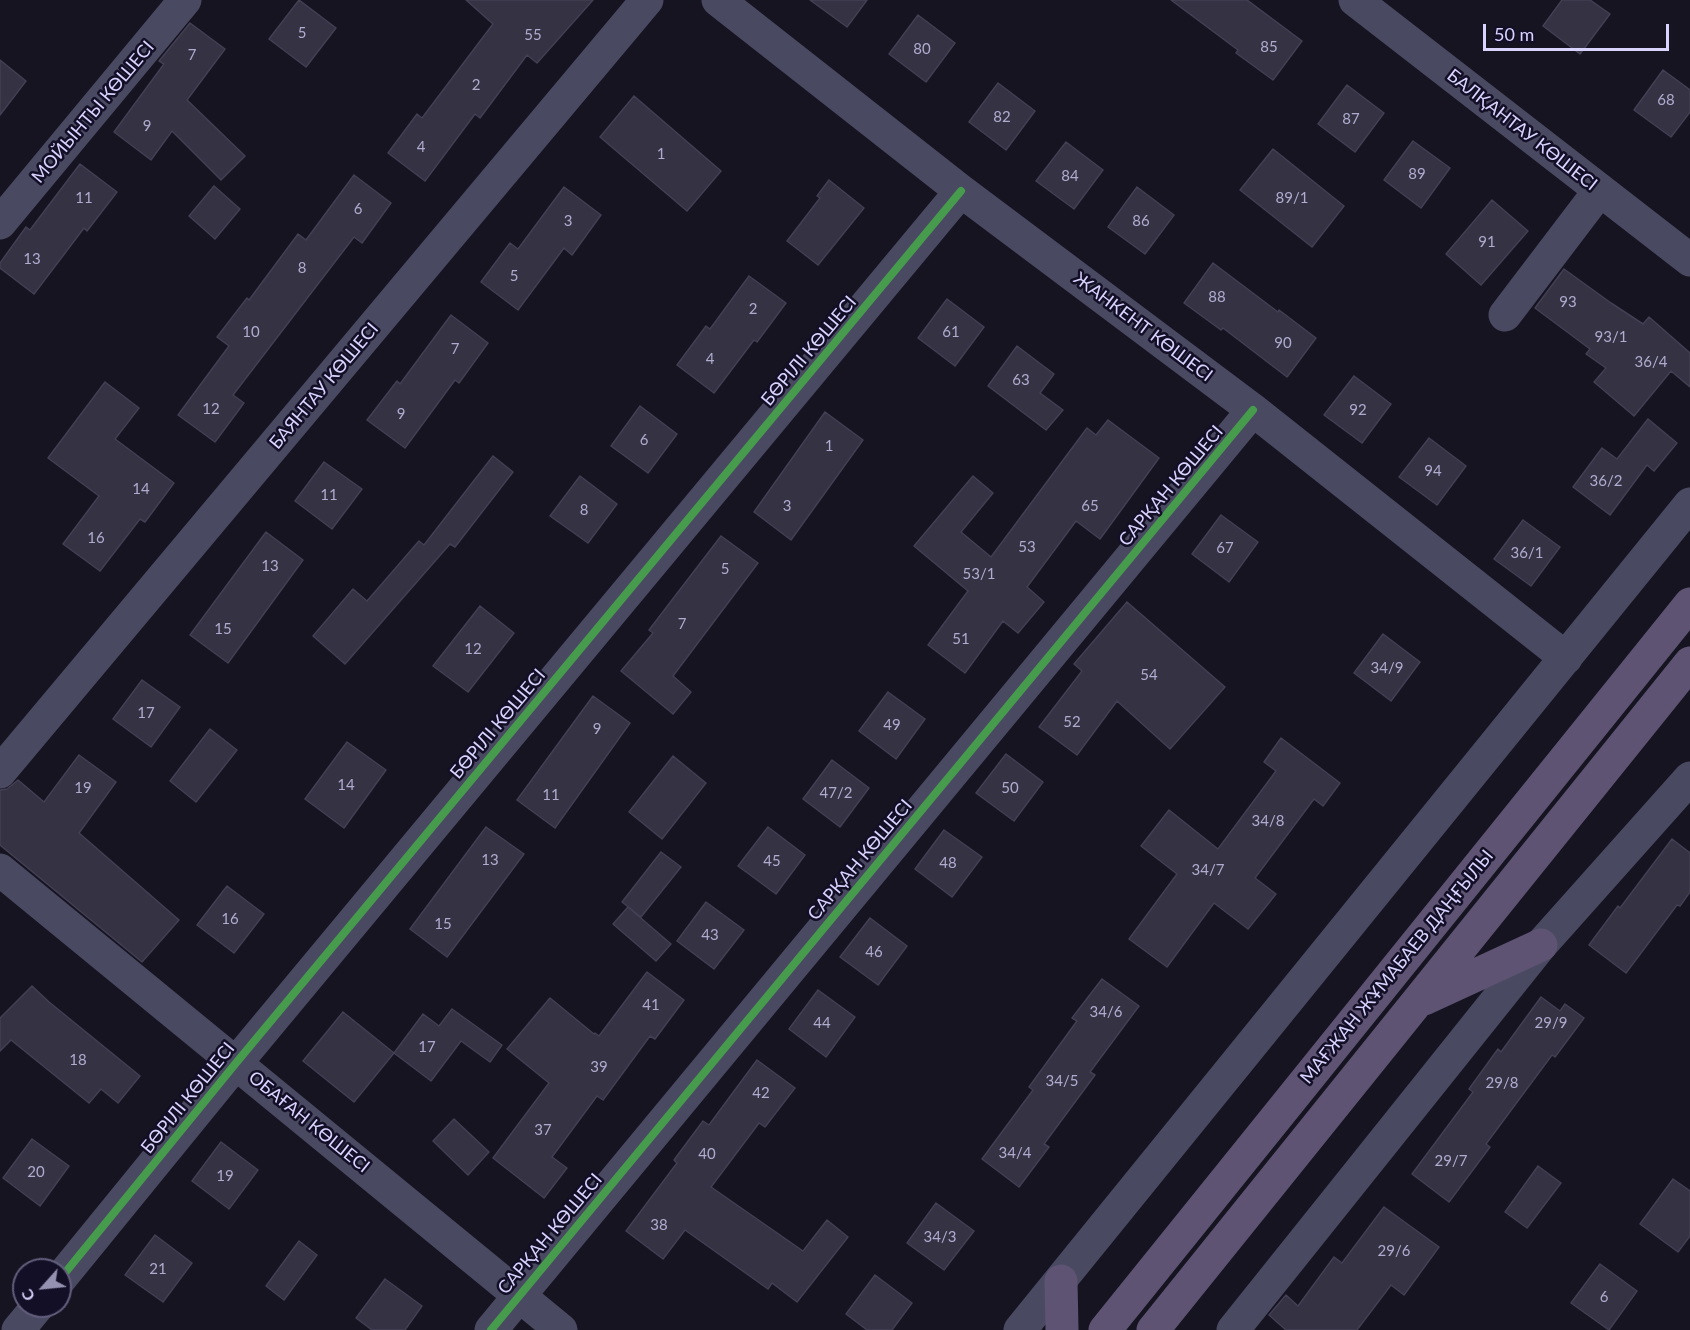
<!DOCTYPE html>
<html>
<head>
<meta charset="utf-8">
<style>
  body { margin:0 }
  #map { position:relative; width:1690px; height:1330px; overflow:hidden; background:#161421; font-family:Lato,sans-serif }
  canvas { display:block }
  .north { position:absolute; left:12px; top:1258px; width:60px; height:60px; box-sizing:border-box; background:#130f26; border:2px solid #625e7d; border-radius:50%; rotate:243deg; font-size:16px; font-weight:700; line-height:24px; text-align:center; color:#d9d4ff }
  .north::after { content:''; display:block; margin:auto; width:21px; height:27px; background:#9591b1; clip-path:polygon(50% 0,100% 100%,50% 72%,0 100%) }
  .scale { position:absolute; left:1483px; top:24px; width:186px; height:27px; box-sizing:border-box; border:3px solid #d9d4ff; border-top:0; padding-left:8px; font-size:18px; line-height:21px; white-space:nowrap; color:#d9d4ff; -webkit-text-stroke:4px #130f26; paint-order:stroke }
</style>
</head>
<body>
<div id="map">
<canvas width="1690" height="1330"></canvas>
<div class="north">С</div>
<div class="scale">50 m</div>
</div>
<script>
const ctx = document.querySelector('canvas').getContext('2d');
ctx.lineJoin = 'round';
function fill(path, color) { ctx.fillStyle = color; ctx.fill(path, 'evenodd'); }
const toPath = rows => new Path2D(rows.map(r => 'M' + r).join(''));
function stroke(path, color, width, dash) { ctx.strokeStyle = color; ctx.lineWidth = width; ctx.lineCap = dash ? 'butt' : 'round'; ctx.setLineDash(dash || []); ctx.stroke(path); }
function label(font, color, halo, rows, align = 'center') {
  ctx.font = font + ' Lato,sans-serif'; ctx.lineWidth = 5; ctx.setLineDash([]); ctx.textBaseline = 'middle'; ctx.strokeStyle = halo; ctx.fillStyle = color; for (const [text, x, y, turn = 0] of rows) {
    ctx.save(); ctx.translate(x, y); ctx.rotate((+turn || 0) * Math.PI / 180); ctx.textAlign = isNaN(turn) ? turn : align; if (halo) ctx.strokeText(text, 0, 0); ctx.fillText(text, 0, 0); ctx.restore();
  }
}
const building = toPath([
  [299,0,336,28,306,67,269,39,299,0],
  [466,0,593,0,537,63,527,55,480,118,475,114,425,181,388,153,417,114,422,118,493,24,466,0],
  [810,0,867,0,847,27,810,0],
  [1171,0,1247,0,1302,41,1273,80,1236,53,1238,50,1171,0],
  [1562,0,1590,0,1610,14,1580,54,1543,26,1562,0],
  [918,15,955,43,926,82,889,54,918,15],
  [190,23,225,49,187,100,245,156,221,180,172,131,151,160,114,132,164,64,159,61,190,23],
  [0,60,26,81,0,115,0,60],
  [1663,70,1690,90,1690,112,1671,137,1634,110,1663,70],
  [998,83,1035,111,1006,150,969,122,998,83],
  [1347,85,1384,113,1355,152,1318,124,1347,85],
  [634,96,721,171,687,211,600,137,634,96],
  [1413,141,1450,168,1421,208,1384,180,1413,141],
  [1066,142,1103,170,1074,209,1036,181,1066,142],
  [1273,149,1344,206,1312,247,1240,190,1273,149],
  [80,164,117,192,87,231,84,228,34,294,0,268,0,263,26,227,30,230,80,164],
  [354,175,391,203,362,243,354,237,233,395,244,403,215,442,178,415,229,346,217,337,247,298,249,300,298,234,306,240,354,175],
  [829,180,864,208,818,265,787,241,820,198,817,196,829,180],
  [214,186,240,209,215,239,189,216,214,186],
  [564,187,601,215,572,255,564,248,518,310,481,282,510,243,518,249,564,187],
  [1137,187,1174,215,1145,254,1108,227,1137,187],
  [1492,200,1528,231,1481,285,1446,254,1492,200],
  [1213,263,1278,312,1279,310,1316,338,1287,377,1223,328,1221,330,1184,303,1213,263],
  [1564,269,1611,303,1643,324,1649,317,1690,353,1690,387,1671,371,1634,416,1594,382,1606,368,1586,354,1590,349,1535,308,1564,269],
  [749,276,786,303,757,342,754,340,714,393,677,365,706,326,710,329,749,276],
  [947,299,984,327,955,366,918,338,947,299],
  [451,315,488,343,459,383,455,380,405,448,367,420,397,381,400,384,451,315],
  [1017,346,1054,374,1040,393,1063,410,1046,430,988,386,1017,346],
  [1354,376,1391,404,1362,443,1324,415,1354,376],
  [105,382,139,408,115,439,174,483,145,522,140,519,100,571,63,544,99,496,48,458,105,382],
  [640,406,677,434,648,473,611,446,640,406],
  [825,412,863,440,791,540,754,512,825,412],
  [1648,419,1677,443,1654,471,1647,465,1610,515,1573,487,1602,448,1617,459,1648,419],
  [1108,420,1159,458,1100,539,1076,521,1027,587,1044,602,1018,633,1003,621,965,673,928,645,968,591,914,546,973,476,993,493,961,532,991,557,1087,428,1096,435,1108,420],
  [1429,438,1466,466,1437,505,1399,477,1429,438],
  [493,456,513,472,455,547,450,544,345,664,313,636,353,589,367,601,419,541,424,545,493,456],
  [324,462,362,489,332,529,295,501,324,462],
  [580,476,617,504,588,543,550,516,580,476],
  [1221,515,1258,542,1229,582,1192,554,1221,515],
  [1523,520,1560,547,1531,586,1494,559,1523,520],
  [266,532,303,560,228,663,190,635,266,532],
  [721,536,758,563,673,676,691,692,673,714,621,671,653,633,649,630,721,536],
  [1127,602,1225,687,1170,749,1117,701,1077,755,1039,727,1082,671,1074,664,1127,602],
  [480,606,514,633,468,692,433,666,480,606],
  [1383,634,1420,662,1391,701,1354,673,1383,634],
  [142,680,180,707,151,747,113,719,142,680],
  [888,692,925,719,896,759,859,731,888,692],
  [593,696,630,723,555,828,517,800,593,696],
  [210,729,237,750,196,802,170,781,210,729],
  [1281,738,1340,783,1323,806,1314,799,1255,878,1276,894,1248,929,1214,903,1167,967,1129,939,1177,874,1141,846,1169,810,1218,849,1276,771,1264,762,1281,738],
  [347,742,386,770,344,828,305,799,347,742],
  [1006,754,1043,782,1014,821,976,793,1006,754],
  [79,755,116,782,79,833,179,920,142,962,0,845,0,790,7,789,18,780,44,802,79,755],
  [673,756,706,783,662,839,629,812,673,756],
  [832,760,869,788,840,827,803,799,832,760],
  [486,827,524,854,447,957,410,929,486,827],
  [768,827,805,855,776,894,738,866,768,827],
  [944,830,982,857,952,897,915,869,944,830],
  [1672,839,1690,853,1690,892,1680,906,1677,905,1626,973,1589,945,1618,906,1620,908,1672,839],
  [661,852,681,867,641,917,622,902,661,852],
  [227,886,264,914,234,953,197,925,227,886],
  [706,902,744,930,714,969,677,941,706,902],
  [628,907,671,944,656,961,613,924,628,907],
  [870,918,907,946,878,985,840,957,870,918],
  [647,972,684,1000,655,1039,650,1036,603,1100,597,1096,552,1157,567,1168,544,1198,493,1158,549,1083,507,1049,550,998,594,1034,595,1033,599,1036,647,972],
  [1102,979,1139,1006,1090,1072,1095,1075,1044,1144,1049,1147,1019,1187,982,1159,1033,1090,1029,1087,1077,1021,1072,1018,1102,979],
  [32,986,49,1002,140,1076,118,1103,101,1089,89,1103,11,1040,0,1051,0,1018,32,986],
  [818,990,855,1017,826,1057,789,1029,818,990],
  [1541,997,1560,1011,1565,1004,1584,1018,1555,1057,1552,1055,1486,1144,1490,1147,1449,1202,1412,1174,1473,1092,1469,1089,1498,1049,1501,1052,1541,997],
  [452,1009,502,1045,490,1062,461,1041,431,1081,394,1053,423,1014,439,1026,452,1009],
  [343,1012,394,1053,354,1102,303,1061,343,1012],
  [757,1060,795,1088,765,1127,759,1123,711,1187,803,1251,827,1220,848,1237,797,1302,772,1283,768,1289,685,1230,663,1259,626,1231,677,1163,674,1160,703,1121,709,1125,757,1060],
  [454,1119,489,1152,468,1175,433,1141,454,1119],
  [32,1139,69,1166,40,1206,3,1178,32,1139],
  [221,1142,258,1170,229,1209,192,1181,221,1142],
  [1538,1166,1561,1183,1527,1228,1505,1212,1538,1166],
  [1673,1179,1690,1191,1690,1236,1678,1252,1640,1224,1673,1179],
  [936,1203,974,1231,944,1270,907,1243,936,1203],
  [1384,1207,1439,1247,1404,1295,1391,1285,1357,1330,1286,1330,1269,1315,1286,1295,1298,1306,1334,1257,1342,1263,1384,1207],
  [155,1235,192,1263,163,1302,125,1275,155,1235],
  [299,1241,317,1255,284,1300,266,1286,299,1241],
  [1600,1264,1637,1291,1609,1330,1571,1303,1600,1264],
  [875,1275,912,1303,892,1330,867,1330,846,1314,875,1275],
  [385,1279,422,1306,405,1330,372,1330,356,1318,385,1279]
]);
fill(building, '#343243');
stroke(building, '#433f54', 1.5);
stroke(toPath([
  [718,0,961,191,1253,410,1566,658],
  [1355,0,1690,260],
  [0,223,185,0],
  [1505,315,1600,190],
  [0,772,647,0],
  [0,870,561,1330],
  [60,1279,236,1063,961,191],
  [18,1330,38,1306],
  [491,1330,1253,410],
  [1020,1330,1690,504],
  [1233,1330,1541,945,1690,778]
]), '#4a4962', 33);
stroke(toPath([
  [1424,999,1541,945],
  [1061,1281,1062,1330],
  [1105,1330,1690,604],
  [1153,1330,1690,663]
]), '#5e5373', 33);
stroke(toPath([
  [60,1279,236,1063,961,191],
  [491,1330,1253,410]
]), '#469c4c', 8);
label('15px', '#b0acd0', null, [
  ["5",302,33],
  ["55",533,35],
  ["85",1269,47],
  ["80",922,49],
  ["7",192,55],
  ["2",476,85],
  ["68",1666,100],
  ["82",1002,117],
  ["87",1351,119],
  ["9",147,126],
  ["4",421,147],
  ["1",661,154],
  ["89",1417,174],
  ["84",1070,176],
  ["11",84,198],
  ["89/1",1292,198],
  ["6",358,209],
  ["3",568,221],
  ["86",1141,221],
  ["91",1487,242],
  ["13",32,259],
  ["8",302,268],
  ["5",514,276],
  ["88",1217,297],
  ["93",1568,302],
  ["2",753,309],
  ["10",251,332],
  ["61",951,332],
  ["93/1",1611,337],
  ["90",1283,343],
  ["7",455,349],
  ["4",710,359],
  ["36/4",1651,362],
  ["63",1021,380],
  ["12",211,409],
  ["92",1358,410],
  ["9",401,414],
  ["6",644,440],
  ["1",829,446],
  ["94",1433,471],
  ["36/2",1606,481],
  ["14",141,489],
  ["11",329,495],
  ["3",787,506],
  ["65",1090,506],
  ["8",584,510],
  ["16",96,538],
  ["53",1027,547],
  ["67",1225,548],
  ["36/1",1527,553],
  ["13",270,566],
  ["5",725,569],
  ["53/1",979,574],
  ["7",682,624],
  ["15",223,629],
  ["51",961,639],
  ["12",473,649],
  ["34/9",1387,668],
  ["54",1149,675],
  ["17",146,713],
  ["52",1072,722],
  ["49",892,725],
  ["9",597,729],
  ["14",346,785],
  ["19",83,788],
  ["50",1010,788],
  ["47/2",836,793],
  ["11",551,795],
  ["34/8",1268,821],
  ["13",490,860],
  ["45",772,861],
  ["48",948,863],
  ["34/7",1208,870],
  ["16",230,919],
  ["15",443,924],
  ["43",710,935],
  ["46",874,952],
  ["41",651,1005],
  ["34/6",1106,1012],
  ["44",822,1023],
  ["29/9",1551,1023],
  ["17",427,1047],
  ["18",78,1060],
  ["39",599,1067],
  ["34/5",1062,1081],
  ["29/8",1502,1083],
  ["42",761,1093],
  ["37",543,1130],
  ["34/4",1015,1153],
  ["40",707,1154],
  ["29/7",1451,1161],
  ["20",36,1172],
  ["19",225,1176],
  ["38",659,1225],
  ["34/3",940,1237],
  ["29/6",1394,1251],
  ["21",158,1269],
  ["6",1604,1297]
]);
label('18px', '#d9d4ff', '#130f26', [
  ["МОЙЫНТЫ КӨШЕСІ",93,112,-50],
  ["БАЛҚАНТАУ КӨШЕСІ",1522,130,38],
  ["ЖАНКЕНТ КӨШЕСІ",1143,327,37],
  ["БӨРІЛІ КӨШЕСІ",809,351,-50],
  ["БАЯНТАУ КӨШЕСІ",324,386,-50],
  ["САРҚАН КӨШЕСІ",1171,486,-50],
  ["БӨРІЛІ КӨШЕСІ",498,724,-50],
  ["САРҚАН КӨШЕСІ",860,860,-50],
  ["МАҒЖАН ЖҰМАБАЕВ ДАҢҒЫЛЫ",1397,967,-51],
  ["БӨРІЛІ КӨШЕСІ",188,1098,-51],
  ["ОБАҒАН КӨШЕСІ",309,1122,39],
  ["САРҚАН КӨШЕСІ",550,1234,-50]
]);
</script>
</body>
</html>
